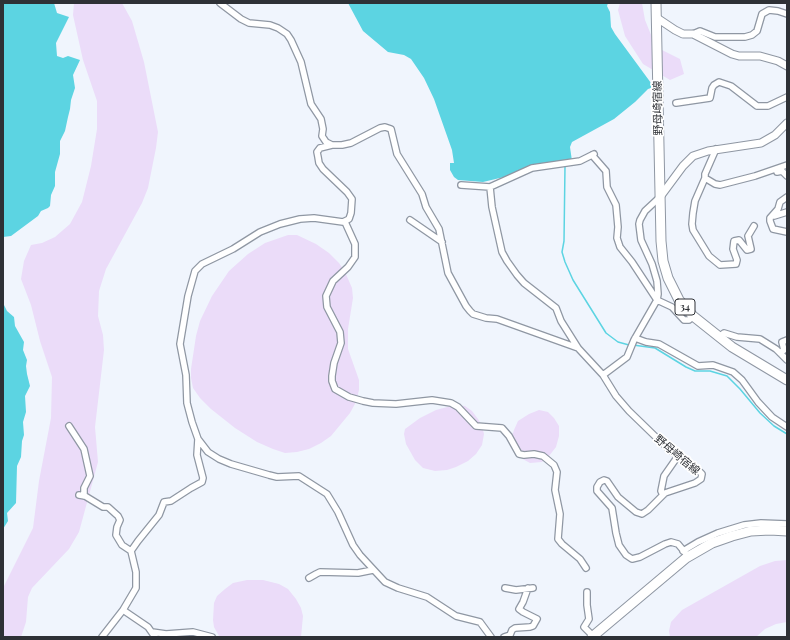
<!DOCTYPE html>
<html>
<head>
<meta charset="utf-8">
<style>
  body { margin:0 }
  #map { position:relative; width:790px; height:640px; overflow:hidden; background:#f0f5fd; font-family:"Playfair Display",serif }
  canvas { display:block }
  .frame { position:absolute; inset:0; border:4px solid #2e3136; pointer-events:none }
</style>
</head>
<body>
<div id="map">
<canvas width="790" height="640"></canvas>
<div class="frame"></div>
</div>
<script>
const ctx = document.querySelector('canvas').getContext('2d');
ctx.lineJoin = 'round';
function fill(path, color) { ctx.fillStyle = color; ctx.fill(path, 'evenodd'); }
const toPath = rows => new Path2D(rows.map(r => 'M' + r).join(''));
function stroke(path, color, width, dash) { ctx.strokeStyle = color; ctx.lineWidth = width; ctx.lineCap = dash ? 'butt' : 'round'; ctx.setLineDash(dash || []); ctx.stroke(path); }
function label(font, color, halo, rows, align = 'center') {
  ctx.font = font + ' "Playfair Display","Noto Sans JP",serif'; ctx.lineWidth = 3.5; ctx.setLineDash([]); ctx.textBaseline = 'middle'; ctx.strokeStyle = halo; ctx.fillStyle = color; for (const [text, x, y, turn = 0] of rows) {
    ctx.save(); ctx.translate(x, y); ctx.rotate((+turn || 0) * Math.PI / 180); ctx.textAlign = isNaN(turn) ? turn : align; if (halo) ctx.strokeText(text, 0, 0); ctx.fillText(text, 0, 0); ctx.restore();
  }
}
fill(toPath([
  [74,3,122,3,132,21,144,62,158,132,156,148,148,188,142,203,106,269,99,291,98,316,103,335,104,350,95,427,98,462,79,532,69,549,32,588,28,597,26,622,21,637,3,637,3,588,33,528,39,481,51,418,52,377,40,341,31,305,21,279,24,261,31,245,42,243,55,237,70,224,82,202,91,166,97,129,97,101,83,60,73,15],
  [620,3,642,3,645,20,656,47,680,59,684,74,670,80,643,64,625,36,618,10],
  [288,235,297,235,316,244,329,253,339,263,345,272,352,288,353,298,348,329,348,349,359,380,359,390,356,402,350,413,331,436,321,443,309,449,297,452,285,453,273,449,257,442,235,428,211,409,200,398,193,388,191,378,191,369,196,336,200,321,212,296,229,271,248,254,265,243],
  [455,405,465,406,472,411,478,419,482,426,484,434,482,445,476,454,468,461,456,467,447,470,435,471,423,468,415,460,406,444,404,434,405,429,420,418,436,410],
  [539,410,548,412,554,418,559,426,559,436,556,447,549,456,542,462,530,463,519,457,511,446,511,439,514,430,518,421,529,414],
  [787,560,787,622,776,624,765,629,756,637,670,637,669,631,671,622,682,610,760,566,775,561],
  [247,580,263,580,279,584,288,589,296,599,301,608,303,616,301,637,220,637,219,636,214,627,213,620,214,603,217,596,225,589,233,583]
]), '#ebdcf9');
fill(toPath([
  [3,3,54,3,57,13,69,17,56,43,57,56,63,58,68,56,80,60,73,75,75,88,71,100,70,109,68,117,65,131,60,141,60,154,55,172,55,186,51,195,50,206,48,208,41,211,38,216,11,236,3,237],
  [348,3,608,3,607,6,610,12,611,27,615,34,651,83,651,88,648,89,635,102,614,119,572,142,570,147,572,161,543,163,504,177,483,182,458,180,454,177,450,170,450,163,454,163,452,150,434,99,424,78,411,59,404,55,388,52,363,31],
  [3,303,7,311,14,317,15,326,24,342,23,350,27,360,26,366,27,374,30,386,25,396,26,412,23,422,24,435,22,441,21,457,17,466,16,503,7,513,8,521,3,529]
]), '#5cd4e2');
stroke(toPath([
  [565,166,564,241,562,252,565,262,573,280,606,333,618,342,629,345],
  [633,345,655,348,686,367,695,371,710,371,727,376,740,389,760,413,774,426,787,434]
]), '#5cd4e2', 1.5);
const minor = toPath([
  [220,3,241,19,249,23,270,25,278,28,287,34,291,40,301,62,311,104,321,119,323,129,322,136,326,142,332,145,342,145,351,143,380,128,385,127,391,129,397,154,422,194,426,207,439,229,448,273,466,306,470,311,473,314,486,318,497,319,578,348],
  [693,34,700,31,715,37,745,37,752,35,757,31,762,14,769,10,778,11,787,14],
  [676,103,710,98,712,88,714,85,719,82,731,86,757,106,768,106,787,97],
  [332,145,320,148,317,152,318,157,319,163,323,169,347,192,352,199,351,213,349,219,343,222,314,218,300,219,280,224,260,232,233,249,202,264,195,271,188,296,180,344,186,375,187,403,192,422,198,439,208,452,219,459,231,464,269,475,277,477,299,476,327,494,338,512,353,545,360,555,385,582,398,588,427,597,456,616,480,622,491,637],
  [716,149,705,174,705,178,715,184,720,185,755,176,787,165],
  [592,155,606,171,607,187,616,205,618,227,617,238,620,247,632,262,657,300,672,307,684,320,689,320,693,316],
  [777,172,782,171,787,176],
  [705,178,695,201,693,213,692,224,693,230,709,256,720,265,736,264,737,260,733,249,734,241,739,240,747,250,751,249,748,236,754,226],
  [461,185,490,187,532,168,580,161,594,154],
  [490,187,492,207,502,252,507,261,517,275,524,283,556,308,561,321,578,348,603,375,616,396,629,411,662,443,681,459,700,472,702,474,701,479,695,483,665,493,648,510,642,514,636,512,618,497,607,481,604,480,600,482,597,487,597,491,612,508,616,533,619,545,626,555,632,559,640,557,665,544,671,542,678,544,688,556],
  [787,197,780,202,778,209,770,218,770,221,773,229,787,232],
  [774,216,787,212],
  [410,220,442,242],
  [345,222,355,244,355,257,348,267,333,281,326,296,327,307,340,332,341,343,334,363,332,376,332,381,335,389,349,397,363,401,373,403,396,404,432,400,451,403,458,407,476,426,502,428,509,436,519,454,524,455,534,454,543,456,554,465,557,472,555,490,560,514,558,539,562,544,580,559,586,568],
  [719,337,724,333,737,337,760,339,776,349,787,360],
  [635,338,646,342,659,344,698,366,713,365,733,372,742,380,758,402,772,417,787,427],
  [780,353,784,350,782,342,787,340],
  [603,375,627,357,634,340,657,300,658,294,657,281,652,264,641,240,639,224,640,220,645,211,660,197],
  [69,426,84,449,90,476,84,488,84,496],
  [79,495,85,496,103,507,108,507,118,516,120,520,117,527,116,535,122,545,131,551],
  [663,495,661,491,664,476,678,456],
  [683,551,698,542,718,533,744,525,761,523,787,524],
  [309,578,316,574,320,572,358,573,373,570],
  [505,588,516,590,533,588],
  [587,592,587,605,589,619,584,627,593,636],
  [152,632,166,634,193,632,212,637],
  [102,637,123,610],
  [155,637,148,627,123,610,136,588,136,572,131,551,138,541,159,515,164,502,171,501,191,488,202,482,203,478,197,455,198,439],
  [504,637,510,635,512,630,515,628,530,627,533,626,537,619,523,612,519,609,523,602,528,588]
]);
const tertiary = toPath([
  [657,18,675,30,683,34,693,34,732,54,739,56,760,56,778,61,787,66],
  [660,197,683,166,693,156,708,151,761,143,775,135,787,123]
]);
const primary = toPath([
  [656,3,661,241,663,261,668,278,679,300,693,316,732,347,787,380],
  [592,637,686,558,712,543,732,536,751,531,770,530,787,531]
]);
stroke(minor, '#8f97a3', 8);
stroke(tertiary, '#8f97a3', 9);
stroke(primary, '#8f97a3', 11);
stroke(minor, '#fff', 5.5);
stroke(tertiary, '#fff', 7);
stroke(primary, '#fff', 9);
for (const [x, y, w] of [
  [685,307,20]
]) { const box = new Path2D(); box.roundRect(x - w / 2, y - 8, w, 16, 3); ctx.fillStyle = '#fff'; ctx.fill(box); stroke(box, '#2e3136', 1); }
label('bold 10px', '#2e3136', null, [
  ["34",685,307]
]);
label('11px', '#2e3136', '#fff', [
  ["野母崎宿線",658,108,-91],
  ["野母崎宿線",677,455,40]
]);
</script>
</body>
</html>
